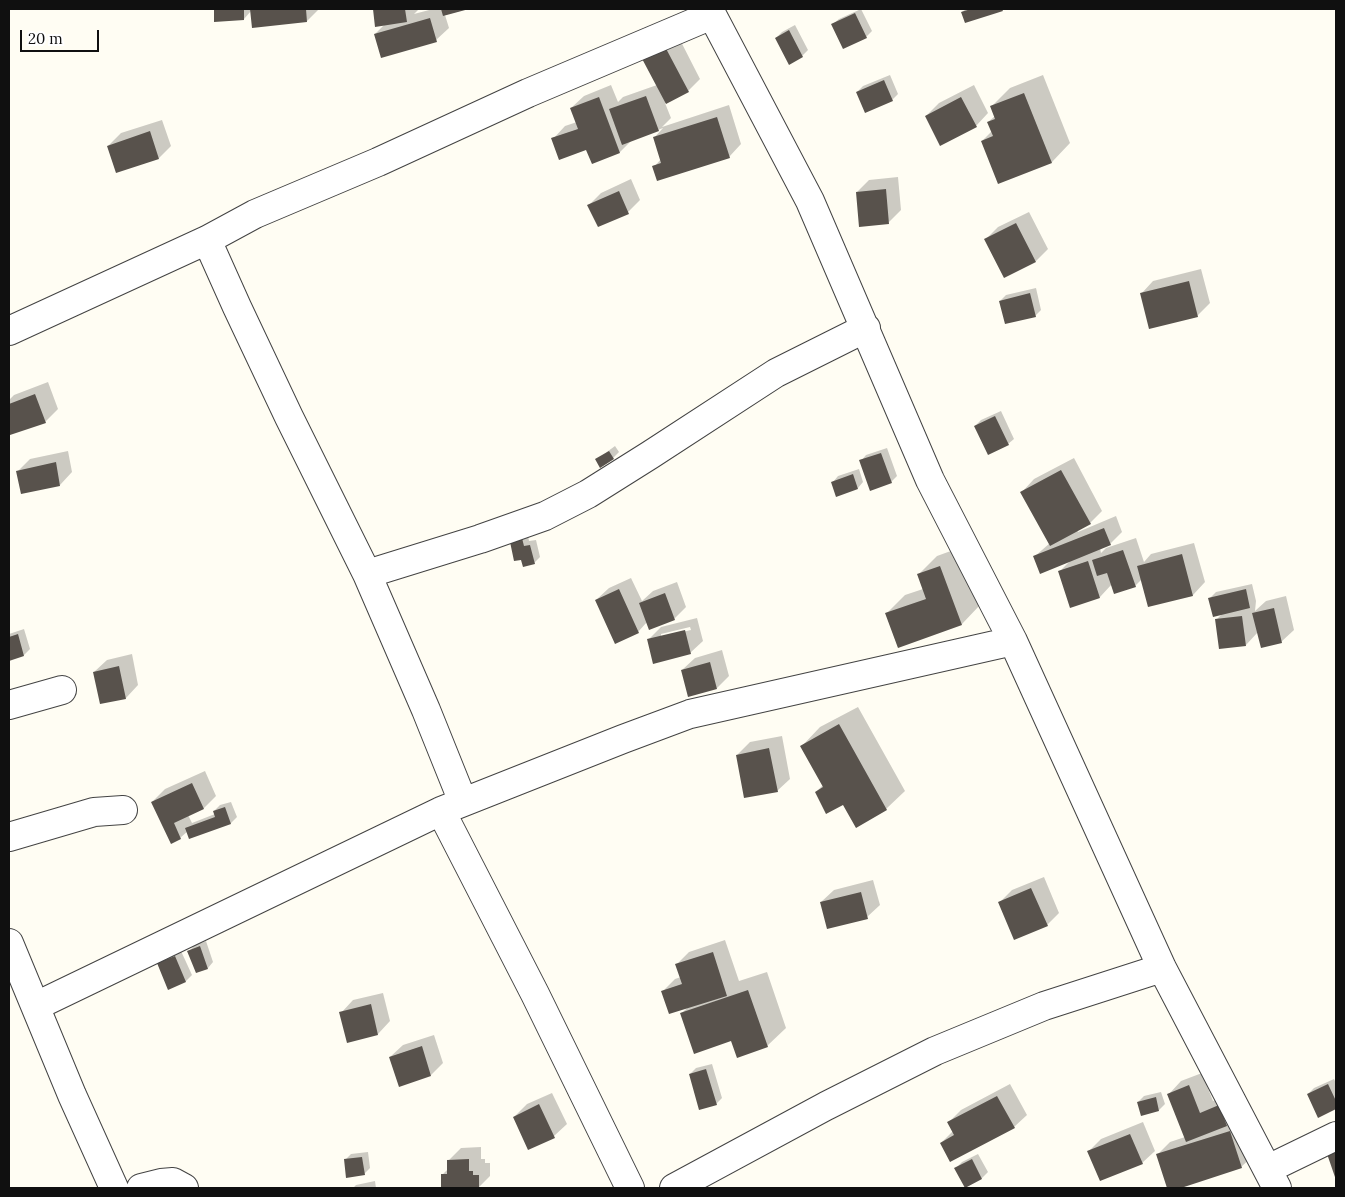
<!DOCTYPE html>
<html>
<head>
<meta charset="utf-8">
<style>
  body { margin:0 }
  #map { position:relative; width:1345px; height:1197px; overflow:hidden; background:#fffdf3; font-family:Lora,serif }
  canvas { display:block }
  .frame { position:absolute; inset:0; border:10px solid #101010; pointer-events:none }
  .scale { position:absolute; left:20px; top:30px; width:79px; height:22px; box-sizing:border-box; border:2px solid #101010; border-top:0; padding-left:6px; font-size:15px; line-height:18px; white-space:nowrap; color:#101010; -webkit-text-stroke:4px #fff; paint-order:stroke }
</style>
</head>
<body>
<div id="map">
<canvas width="1345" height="1197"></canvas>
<div class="frame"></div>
<div class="scale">20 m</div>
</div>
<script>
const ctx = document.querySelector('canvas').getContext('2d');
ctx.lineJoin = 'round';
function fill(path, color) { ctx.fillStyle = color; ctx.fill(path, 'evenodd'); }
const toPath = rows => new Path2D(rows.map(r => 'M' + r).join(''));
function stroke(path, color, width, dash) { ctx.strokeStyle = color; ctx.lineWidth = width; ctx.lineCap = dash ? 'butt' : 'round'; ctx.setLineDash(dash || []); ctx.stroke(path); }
fill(toPath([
  [215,9,319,9,307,21,251,11,244,19,216,21],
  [374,9,419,9,414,14,433,9,467,9,445,15,449,28,436,40,375,34,385,24,376,25],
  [861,9,872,31,866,37,833,24,839,19],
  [966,9,1003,9,965,22,962,12],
  [795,25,808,50,802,56,776,38,782,32],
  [675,30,700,79,688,91,665,103,671,118,662,127,729,105,741,144,729,157,654,167,661,159,654,138,663,128,632,140,620,152,587,148,553,139,565,126,577,122,571,108,584,96,611,85,618,102,623,97,657,85,641,53],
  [890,75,898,94,892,100,857,92,863,86],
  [1043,75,1070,143,1052,162,999,183,982,141,992,131,988,122,995,116,991,107,1010,88],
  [974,85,988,113,976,126,926,116,939,103],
  [162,120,171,146,159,158,108,146,121,133],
  [898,177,901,210,889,222,857,192,869,180],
  [631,179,640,200,628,212,589,205,601,193],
  [1029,212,1048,249,1036,261,986,239,998,227],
  [1201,269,1210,303,1197,316,1141,294,1153,281],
  [1036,288,1041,310,1035,316,1000,301,1006,295],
  [48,382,58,409,45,422,11,434,9,427,9,400,14,395],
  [1001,411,1014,439,1008,444,975,426,981,420],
  [615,446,619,452,613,458,596,460],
  [887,448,897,476,891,482,861,461,866,455],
  [68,451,72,472,60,485,18,471,30,459],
  [1074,458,1102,511,1090,523,1077,530,1078,532,1116,516,1122,532,1106,548,1136,538,1144,562,1151,554,1194,543,1205,582,1193,595,1149,606,1142,579,1135,586,1112,584,1100,597,1060,571,1071,560,1034,557,1050,543,1022,492,1034,479],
  [1110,544,1101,553,1100,548],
  [859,469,863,482,858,488,833,482,838,476],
  [527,529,529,541,536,540,540,557,534,563,524,565,516,531],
  [959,548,980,605,962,624,898,647,886,614,905,595,923,589,918,575,937,556],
  [631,578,642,601,653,591,677,582,686,607,674,619,647,622,638,632,596,600,609,588],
  [1252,584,1256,601,1255,611,1266,601,1286,596,1294,630,1281,642,1258,632,1246,645,1216,620,1223,613,1210,598,1216,592],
  [697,618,703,641,690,653,648,640,661,627],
  [690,627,691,630,661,637,661,634],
  [24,629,30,649,24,655,9,659,9,634],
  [722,650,729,676,717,688,682,670,695,658],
  [132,654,138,685,126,698,101,703,94,672,107,660],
  [858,707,905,791,886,809,843,803,816,792,823,785,802,746,820,727],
  [782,736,790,779,777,791,737,755,750,742],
  [205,771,216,796,204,808,188,815,192,823,215,814,214,811,220,805,231,802,237,817,231,823,190,838,188,831,180,838,152,802,165,789],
  [1044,877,1059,913,1047,925,1000,902,1012,890],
  [873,880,880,905,867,917,821,902,834,890],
  [725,940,739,981,767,972,786,1028,767,1046,732,1040,682,1013,689,1006,663,991,675,979,681,977,677,964,689,952],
  [206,941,213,962,208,968,196,971,189,951,195,945],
  [181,951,192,975,186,981,169,988,158,964,164,958],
  [383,993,390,1021,378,1034,348,1041,341,1013,353,1000],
  [434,1035,443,1063,431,1075,390,1057,403,1045],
  [712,1064,722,1098,716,1104,690,1074,696,1068],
  [1202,1073,1213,1101,1232,1094,1254,1155,1241,1167,1177,1188,1169,1188,1158,1154,1170,1142,1185,1137,1169,1094,1181,1081],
  [1334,1079,1336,1083,1336,1108,1319,1116,1308,1094,1314,1088],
  [1010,1084,1027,1115,1014,1127,941,1143,953,1131,948,1123,961,1110],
  [1161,1092,1165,1104,1159,1110,1138,1102,1144,1096],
  [552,1093,567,1124,554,1136,529,1148,514,1117,527,1104],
  [1143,1122,1155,1151,1142,1163,1089,1151,1101,1139],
  [481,1147,481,1159,485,1159,485,1163,490,1163,490,1176,478,1188,442,1188,442,1175,449,1168,449,1160,461,1148],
  [368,1152,370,1168,364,1174,345,1160,351,1154],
  [978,1154,988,1172,982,1178,966,1186,956,1168,962,1162],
  [375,1181,376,1188,353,1188,356,1185]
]), '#0003');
fill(toPath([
  [214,9,244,9,244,20,214,22],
  [250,9,306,9,307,22,252,28],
  [373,9,405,9,407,22,375,27],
  [441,9,469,9,443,16],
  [971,9,1002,9,1003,11,965,23,961,12],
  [855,13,867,38,843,49,831,24],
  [430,18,437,42,381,58,374,34],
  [789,30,803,57,789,65,775,38],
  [662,41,689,92,666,104,639,53],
  [884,80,893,101,865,113,856,92],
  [1024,93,1052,163,998,184,981,141,993,136,987,122,995,119,990,106],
  [646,96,659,131,622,145,609,109],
  [599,97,620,153,592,164,586,150,559,160,551,138,578,129,570,108],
  [961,97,977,127,940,146,925,116],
  [717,117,730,158,657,181,652,166,661,163,653,137],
  [150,131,159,159,116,173,107,146],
  [886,189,889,224,859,227,856,192],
  [619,191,629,214,598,227,587,205],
  [1016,223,1036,262,1004,278,984,239],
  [1189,281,1198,317,1149,329,1140,293],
  [1030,293,1036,317,1005,324,999,301],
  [35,394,46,423,10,435,9,431,9,404],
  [995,416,1009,445,988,455,974,426],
  [609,451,614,459,600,468,595,459],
  [881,453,892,483,870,491,859,460],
  [56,462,60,486,21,494,16,471],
  [1061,470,1091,524,1050,546,1020,492],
  [853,474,858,489,836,497,831,482],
  [1104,528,1111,545,1040,574,1033,556],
  [521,534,524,546,530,545,535,564,523,567,521,560,514,561,509,537],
  [1123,550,1136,587,1114,594,1107,573,1097,576,1092,560],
  [1182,554,1193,596,1148,607,1137,566],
  [1088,561,1100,598,1070,608,1058,571],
  [940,566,962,625,898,648,885,613,926,599,917,574],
  [619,589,639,633,615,644,595,600],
  [1246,589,1250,608,1213,617,1208,598],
  [665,593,675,620,649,630,639,603],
  [1274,608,1282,643,1261,648,1252,613],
  [1242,616,1246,646,1219,649,1215,619],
  [685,630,691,654,653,664,647,639],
  [18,634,24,656,9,661,9,637],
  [710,662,717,689,688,697,681,670],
  [119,666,126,699,100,704,93,672],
  [839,724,887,810,856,828,843,805,826,814,815,792,823,787,800,746],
  [769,748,778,792,744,798,736,755],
  [192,783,204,809,174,823,181,839,171,844,151,802],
  [225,807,231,824,189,839,185,828,215,817,213,811],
  [1031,888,1048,926,1014,940,998,902],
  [861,892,868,919,827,929,820,902],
  [200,946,208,969,196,973,187,951],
  [713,952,727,996,669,1014,661,991,682,984,675,964],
  [175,956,186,982,168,990,157,963],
  [748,990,768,1047,737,1058,731,1041,694,1054,680,1013],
  [371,1004,378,1035,347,1043,339,1012],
  [422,1046,431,1076,399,1087,389,1057],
  [706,1069,717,1105,699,1110,689,1074],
  [1328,1084,1336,1101,1336,1109,1318,1118,1307,1094],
  [1189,1085,1200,1113,1219,1105,1227,1126,1186,1142,1167,1094],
  [997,1096,1015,1128,950,1162,940,1143,954,1135,947,1122],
  [1156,1097,1159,1111,1141,1116,1137,1102],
  [539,1104,555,1138,528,1150,513,1117],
  [1230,1131,1242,1168,1181,1188,1167,1188,1156,1154],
  [1130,1134,1143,1164,1100,1181,1087,1151],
  [1336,1145,1336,1180,1325,1148],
  [362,1157,365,1175,346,1178,344,1159],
  [469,1159,469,1171,473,1171,473,1175,479,1175,479,1188,441,1188,441,1174,447,1174,447,1160],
  [972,1159,982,1179,965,1188,954,1168]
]), '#58524c');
const minor = toPath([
  [709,9,810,201,930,480,1013,641,1162,968,1277,1188],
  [207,240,237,307,289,417,367,574,426,710,463,802],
  [9,331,207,240,255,214,378,162,528,93,712,15],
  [367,574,480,539,545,516,588,494,650,455,776,373,866,328],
  [9,705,62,690],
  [441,811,535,994,630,1188],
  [9,837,94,812,123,810],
  [9,943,72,1095,114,1188],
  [36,1006,441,811,623,739,690,714,1013,641],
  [1268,1169,1336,1136],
  [141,1188,161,1183,173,1182,184,1188],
  [674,1188,826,1106,935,1051,1044,1006,1162,968]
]);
stroke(minor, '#434343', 30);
stroke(minor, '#fff', 28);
</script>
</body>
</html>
